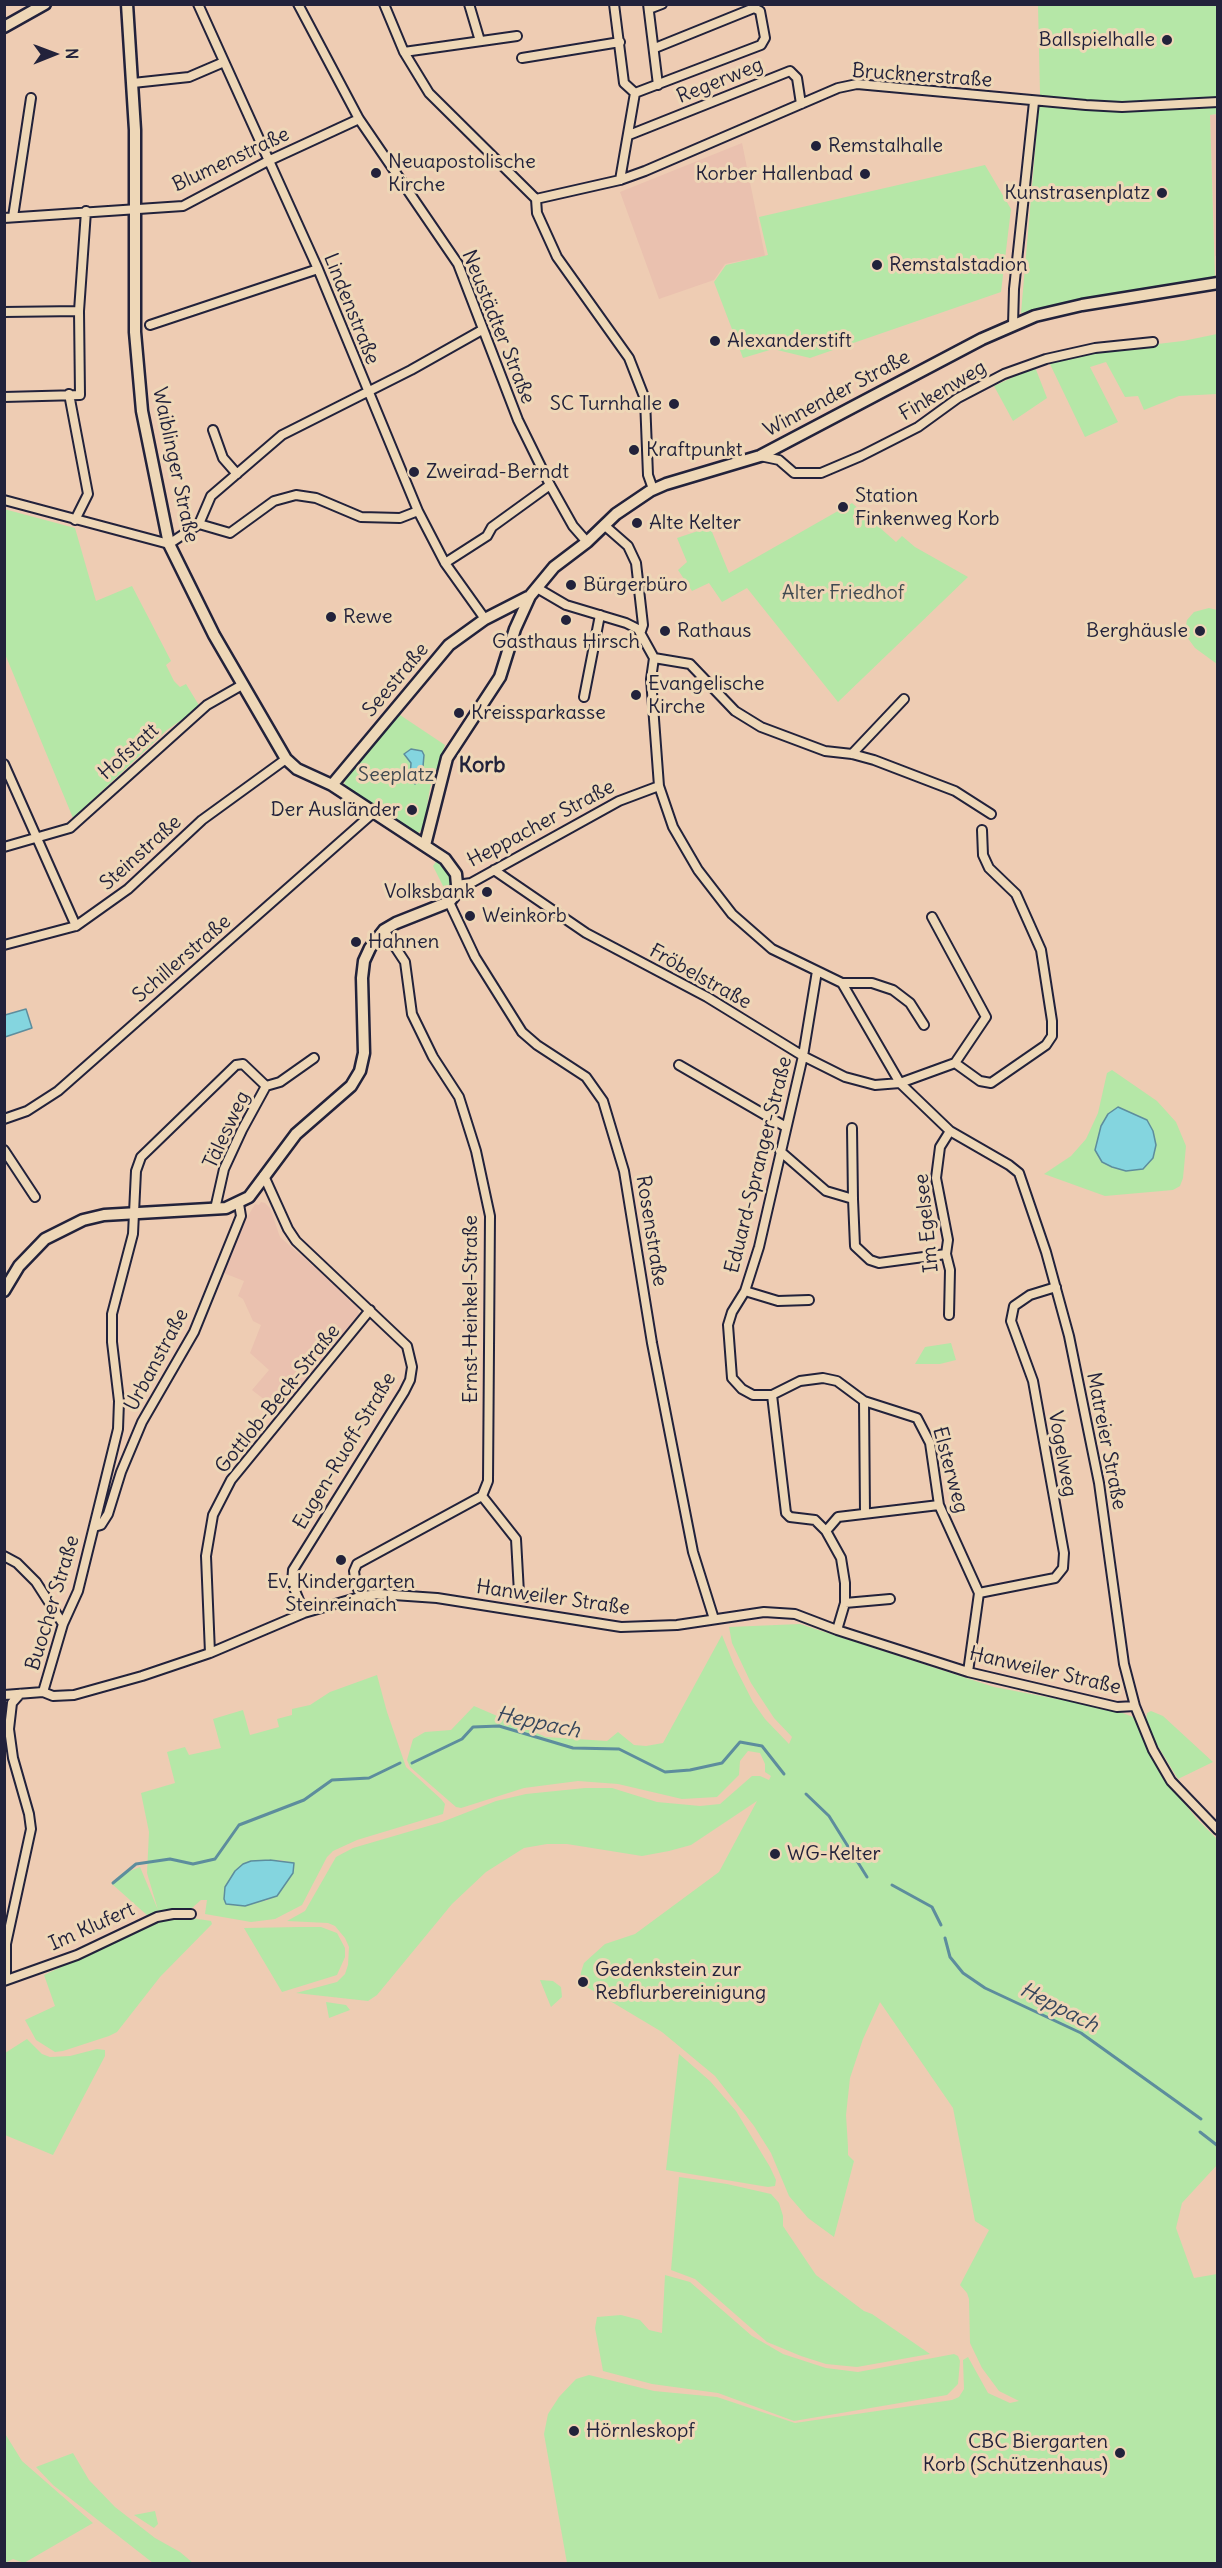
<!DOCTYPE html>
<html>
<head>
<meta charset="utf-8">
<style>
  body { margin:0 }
  #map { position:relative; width:1222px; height:2568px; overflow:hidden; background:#eeccb3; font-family:Delius,sans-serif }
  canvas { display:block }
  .frame { position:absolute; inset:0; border:6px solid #22223b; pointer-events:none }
  .north { position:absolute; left:24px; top:24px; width:60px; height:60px; -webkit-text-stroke:4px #eed7b7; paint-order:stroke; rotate:89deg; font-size:16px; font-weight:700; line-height:24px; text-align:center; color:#22223b }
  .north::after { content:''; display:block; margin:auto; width:21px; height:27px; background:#22223b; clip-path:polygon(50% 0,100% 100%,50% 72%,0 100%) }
</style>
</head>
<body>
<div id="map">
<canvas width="1222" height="2568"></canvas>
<div class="frame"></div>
<div class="north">N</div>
</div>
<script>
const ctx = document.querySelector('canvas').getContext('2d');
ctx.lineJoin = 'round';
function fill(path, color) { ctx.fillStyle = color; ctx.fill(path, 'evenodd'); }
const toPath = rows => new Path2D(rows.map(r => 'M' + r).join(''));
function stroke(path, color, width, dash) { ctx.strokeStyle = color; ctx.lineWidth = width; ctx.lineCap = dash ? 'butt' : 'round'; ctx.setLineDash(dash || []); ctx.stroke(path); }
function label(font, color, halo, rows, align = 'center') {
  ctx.font = font + ' Delius,sans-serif'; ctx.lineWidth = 6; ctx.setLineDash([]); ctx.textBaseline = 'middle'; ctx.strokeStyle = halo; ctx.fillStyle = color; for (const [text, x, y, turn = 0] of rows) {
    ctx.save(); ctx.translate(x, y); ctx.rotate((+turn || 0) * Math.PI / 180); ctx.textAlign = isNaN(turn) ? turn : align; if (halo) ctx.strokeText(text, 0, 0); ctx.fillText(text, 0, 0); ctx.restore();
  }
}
fill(toPath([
  [1218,114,1218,255,1215,256,1210,115],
  [742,143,765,256,725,264,714,280,659,299,620,192],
  [261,1202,265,1203,270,1208,280,1237,346,1295,358,1308,359,1315,283,1414,252,1390,269,1370,250,1353,261,1325,253,1321,243,1299,238,1296,244,1281,221,1272,236,1237,255,1204,259,1205]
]), '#eac1af');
fill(toPath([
  [1038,5,1217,5,1217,114,1210,115,1215,277,1021,313,1040,94],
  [985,165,1011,209,1001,292,810,358,773,349,743,358,714,282,726,265,768,255,759,217],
  [1217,334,1217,394,1179,396,1144,410,1138,396,1125,397,1106,362,1090,367,1118,422,1085,437,1049,362,1097,351,1183,341],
  [1035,367,1047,398,1013,421,994,386],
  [852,503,896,542,902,536,915,547,968,577,838,702,747,588,722,602,709,583,692,591,678,570,687,562,677,538,710,527,729,573],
  [4,509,75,528,96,601,132,586,171,661,166,665,174,681,180,687,186,684,200,707,167,730,73,818,5,654],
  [1209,608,1217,610,1217,664,1195,648,1187,637,1185,630,1187,620,1194,612],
  [400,715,445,745,430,788,427,807,430,808,425,827,417,834,411,833,344,784,349,771],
  [438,859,452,873,451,895,448,896,433,866],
  [1112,1070,1157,1101,1176,1122,1186,1146,1183,1178,1180,1186,1173,1190,1105,1196,1044,1174,1071,1156,1086,1139,1098,1113,1107,1073],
  [951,1343,956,1360,940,1364,915,1364,925,1347],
  [800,1624,994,1687,1115,1710,1133,1717,1164,1778,1197,1819,1217,1839,1217,2165,1182,2203,1176,2228,1194,2278,1217,2274,1217,2563,567,2563,544,2434,548,2414,559,2397,576,2379,589,2375,654,2391,717,2397,795,2423,952,2400,959,2397,964,2389,963,2360,968,2357,988,2393,1010,2403,1019,2401,999,2391,982,2368,970,2343,969,2299,967,2293,960,2285,989,2230,975,2221,953,2108,880,2002,863,2039,850,2078,846,2115,848,2147,848,2155,854,2161,834,2237,808,2218,789,2196,771,2153,754,2126,715,2076,662,2032,580,1983,581,1972,584,1963,605,1944,635,1934,719,1872,757,1801,691,1845,669,1851,642,1856,567,1844,547,1844,524,1848,486,1872,452,1904,377,1995,368,2001,296,1993,337,1982,345,1974,348,1965,349,1947,345,1938,335,1926,328,1923,287,1921,305,1911,336,1857,353,1848,442,1822,496,1801,526,1794,585,1788,612,1788,657,1802,700,1806,720,1804,752,1776,760,1776,769,1780,771,1776,765,1772,765,1764,760,1753,748,1751,740,1761,739,1775,717,1797,682,1799,618,1784,578,1781,524,1788,461,1808,456,1807,410,1767,407,1760,413,1739,425,1732,451,1730,474,1706,546,1737,607,1741,618,1732,634,1745,646,1746,663,1743,722,1635,734,1665,753,1702,765,1719,789,1744,792,1737,774,1718,751,1683,732,1643,729,1627],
  [377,1675,387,1712,406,1767,441,1799,445,1804,443,1814,357,1840,333,1851,327,1857,302,1905,275,1919,251,1922,205,1914,207,1900,201,1900,192,1908,185,1910,159,1912,148,1916,112,1884,120,1875,140,1867,158,1910,147,1873,149,1832,141,1793,175,1783,167,1752,185,1747,189,1755,221,1748,213,1719,243,1710,250,1735,279,1727,277,1719,292,1715,292,1709,310,1705,330,1692],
  [280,1860,294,1863,293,1873,277,1896,265,1901,251,1861],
  [1151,1711,1163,1716,1213,1762,1178,1779,1156,1743,1146,1721,1147,1713],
  [176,1916,205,1920,211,1921,212,1924,160,1977,117,2032,109,2036,63,2051,55,2052,36,2040,25,2020,55,2006,44,1975,160,1920],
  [300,1927,321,1927,337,1933,345,1948,345,1957,337,1975,282,1992,244,1928],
  [540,1980,553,1981,561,1987,562,1997,551,2007],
  [326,2002,346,2005,350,2010,329,2018],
  [27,2039,42,2054,50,2057,70,2056,97,2049,105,2050,105,2056,53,2155,5,2135,5,2053],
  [679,2054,710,2081,736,2111,770,2167,776,2180,775,2186,768,2187,666,2170],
  [679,2177,727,2184,771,2194,779,2203,783,2216,783,2226,816,2275,864,2311,872,2314,930,2354,857,2367,826,2364,801,2356,767,2342,695,2279,671,2270],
  [665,2275,690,2282,752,2336,783,2354,826,2368,858,2372,954,2354,958,2356,960,2361,958,2384,947,2395,794,2421,718,2393,652,2384,603,2371,595,2328,597,2317,621,2315,640,2320,649,2330,662,2333],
  [4,2432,22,2461,93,2523,24,2563,13,2559,5,2563],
  [73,2453,89,2480,115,2507,155,2538,180,2552,193,2563,153,2563,53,2485,36,2467],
  [155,2511,158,2524,154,2528,134,2515]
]), '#b5e7a7');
const water = toPath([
  [411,749,422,751,424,755,422,778,415,784,410,778,411,763,404,754,411,749],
  [26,1009,32,1028,5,1037,5,1015,26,1009],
  [1118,1107,1147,1120,1153,1131,1156,1145,1153,1158,1143,1169,1126,1171,1112,1167,1102,1162,1095,1150,1101,1126,1108,1114,1118,1107],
  [270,1860,294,1863,293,1873,277,1896,245,1906,226,1904,224,1899,225,1887,235,1871,243,1864,251,1861,270,1860]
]);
fill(water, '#84d5df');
stroke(water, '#5d8d9d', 1.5);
stroke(toPath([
  [412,1763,462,1739,473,1727,499,1726,573,1748,619,1749,665,1772,690,1770,722,1763,740,1742,762,1746,784,1774],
  [806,1794,829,1816,867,1877],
  [113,1883,136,1864,170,1859,193,1864,215,1859,239,1825,304,1800,332,1780,369,1778,400,1763],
  [892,1885,932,1907,941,1925],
  [945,1938,950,1957,963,1973,985,1988,1081,2033,1201,2119],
  [1200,2132,1218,2146]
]), '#5d8d9d', 3);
const street = toPath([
  [198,4,318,269,418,511,445,563,485,619],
  [298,4,359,119,458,264,518,420,550,485,573,526,587,542],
  [384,4,404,52,429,93,536,199,537,213,557,257,629,358,645,399,648,475,653,489],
  [469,4,480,41],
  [614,4,624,83,635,93],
  [648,4,658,85],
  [649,9,662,4],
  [404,52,517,36],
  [522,58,620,42],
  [133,83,189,77,224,62],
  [635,93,761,45,765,38,760,11,754,8,655,48],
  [629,135,790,71,797,78,801,104],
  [620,180,635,93],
  [536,199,620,180,645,171,838,88,857,84,1086,105,1122,107,1218,102],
  [13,217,31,98],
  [4,218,183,206,268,161,359,119],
  [4,312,79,311],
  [150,325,318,269],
  [1013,325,1014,289,1034,102],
  [69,394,88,494,75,520],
  [4,397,80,395,79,311,86,211],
  [213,430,223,458,237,474],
  [760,456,779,460,794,473,821,473,861,456,918,427,958,398,1004,374,1046,359,1095,348,1153,342],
  [4,500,169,544,199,524,211,496,282,435,411,370,482,330],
  [199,524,230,533,274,501,296,495,316,498,361,517,400,518,418,511],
  [604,525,628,546,636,563,643,625,641,631],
  [445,563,487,536,492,527,550,485],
  [537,588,566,605,626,623,638,629,654,658],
  [654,658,651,679,659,786,673,827,698,870,732,914,772,949,842,983,900,1083,950,1131,1009,1165,1019,1173,1046,1252,1069,1336,1099,1483,1124,1664,1135,1706,1153,1750,1171,1781,1218,1830],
  [654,658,690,664,735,711,761,727,825,751,852,754,874,760,955,791,991,814],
  [584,697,600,615],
  [852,754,904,699],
  [4,764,76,926],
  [4,847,70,828,207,705,242,685],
  [494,870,586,933,707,997,803,1056,845,1077,875,1085,900,1083,955,1063,986,1017,932,917],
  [457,885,471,883,619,801,659,786],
  [449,902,475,957,522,1032,537,1045,586,1077,603,1101,624,1171,652,1343,693,1552,714,1619],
  [4,945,76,926,128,889,202,820,286,759],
  [817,971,803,1056,759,1247,745,1291,732,1312,728,1325,732,1378,742,1389,753,1395,772,1395,800,1381,823,1378,837,1381,864,1401,917,1418,930,1443,939,1505,979,1593,968,1672],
  [842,983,872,983,893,990,910,1003,924,1025],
  [955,1063,980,1081,991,1083,1046,1045,1052,1036,1052,1021,1041,950,1016,894,989,868,983,855,982,830],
  [679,1065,786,1127],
  [4,1119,27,1111,58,1091,373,813],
  [852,1128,853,1199],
  [4,1150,35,1197],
  [780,1151,826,1191,853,1199,855,1246,870,1260,879,1263,946,1254],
  [264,1176,288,1229,296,1241,407,1346,412,1367,410,1380,404,1392,293,1570,292,1583,304,1613],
  [215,1209,224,1169,242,1130,266,1086,280,1082,314,1058],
  [745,1291,778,1301,809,1300],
  [949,1315,950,1270,946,1254,948,1240,936,1178,940,1147,950,1131],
  [772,1395,786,1513,790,1517,815,1520,826,1531,841,1558,845,1583,845,1603,837,1630],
  [864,1401,865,1513],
  [482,1496,516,1539,519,1593,526,1597],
  [94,1527,101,1525,108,1514,121,1472,142,1422,194,1332,241,1216,239,1204],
  [826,1531,838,1517,939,1505],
  [4,1556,17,1563,36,1582,63,1624],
  [979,1593,1055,1578,1063,1568,1064,1553,1033,1381,1011,1321,1014,1306,1030,1295,1056,1287],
  [363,1596,356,1586,354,1571,357,1564,482,1496,488,1481,490,1216,476,1151,459,1097,433,1057,412,1014,405,962,384,930],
  [845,1603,890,1599],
  [210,1653,206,1556,213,1515,231,1480,370,1310],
  [43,1692,53,1696,74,1695,142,1676,210,1653,304,1613,363,1596,379,1594,437,1598,621,1627,677,1625,764,1612,795,1614,837,1630,968,1672,1117,1707,1135,1706],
  [4,1695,43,1692,63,1624,78,1591,118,1429,119,1401,112,1342,112,1314,133,1234,136,1171,141,1157,236,1065,243,1064,266,1086],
  [6,1979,6,1944,31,1829,29,1814,13,1758,9,1729,12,1703,20,1694],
  [4,1981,77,1955,157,1917,173,1914,191,1914]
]);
const secondary = toPath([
  [4,27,45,4],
  [332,785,449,645,485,619,528,597],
  [425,845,447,758,500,677,515,629,530,596,554,567,587,542,616,514,650,491,666,484,760,456,982,339,1035,316,1082,305,1218,283],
  [4,1291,19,1266,45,1239,83,1220,104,1215,226,1208,249,1197,296,1134,351,1086,360,1071,364,1053,362,978,364,961,370,948,384,930,396,923,449,902,454,896,457,885,456,874,445,859,332,785,297,769,286,759,214,635,169,544,142,411,135,332,135,130,127,4]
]);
stroke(street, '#22223b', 12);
stroke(secondary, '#22223b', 15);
stroke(street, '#eed7b7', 8);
stroke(secondary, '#eed7b7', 10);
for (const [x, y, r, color] of [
  [1167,40,6,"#22223b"],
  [816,146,6,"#22223b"],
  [376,173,6,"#22223b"],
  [865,174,6,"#22223b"],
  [1162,193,6,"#22223b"],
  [877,265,6,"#22223b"],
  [715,341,6,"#22223b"],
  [674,404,6,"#22223b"],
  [634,450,6,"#22223b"],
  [414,472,6,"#22223b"],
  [843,507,6,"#22223b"],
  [637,523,6,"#22223b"],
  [571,585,6,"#22223b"],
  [331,617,6,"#22223b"],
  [566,620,6,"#22223b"],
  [665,631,6,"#22223b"],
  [1200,631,6,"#22223b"],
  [636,695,6,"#22223b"],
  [459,713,6,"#22223b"],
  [412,810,6,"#22223b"],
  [487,892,6,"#22223b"],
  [470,916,6,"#22223b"],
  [356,942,6,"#22223b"],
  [341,1560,6,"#22223b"],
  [775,1854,6,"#22223b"],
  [583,1982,6,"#22223b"],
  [574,2431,6,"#22223b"],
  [1120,2453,6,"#22223b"]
]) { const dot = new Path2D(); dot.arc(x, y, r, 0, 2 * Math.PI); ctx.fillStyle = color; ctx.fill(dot); stroke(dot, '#eed7b7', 2); }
label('20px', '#22223b', '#eed7b7', [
  ["Ballspielhalle",1155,40,"right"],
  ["Remstalhalle",828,146],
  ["Neuapostolische",388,162],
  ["Kirche",388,185],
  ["Korber Hallenbad",853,174,"right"],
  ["Kunstrasenplatz",1150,193,"right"],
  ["Remstalstadion",889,265],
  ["Alexanderstift",727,341],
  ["SC Turnhalle",662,404,"right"],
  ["Kraftpunkt",646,450],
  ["Zweirad-Berndt",426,472],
  ["Station",855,496],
  ["Finkenweg Korb",855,519],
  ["Alte Kelter",649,523],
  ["Bürgerbüro",583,585],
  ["Rewe",343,617],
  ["Rathaus",677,631],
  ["Berghäusle",1188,631,"right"],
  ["Gasthaus Hirsch",566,642,"center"],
  ["Evangelische",648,684],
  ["Kirche",648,707],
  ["Kreissparkasse",471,713],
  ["Der Ausländer",400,810,"right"],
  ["Volksbank",475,892,"right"],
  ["Weinkorb",482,916],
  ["Hahnen",368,942],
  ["Ev. Kindergarten",341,1582,"center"],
  ["Steinreinach",341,1605,"center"],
  ["WG-Kelter",787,1854],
  ["Gedenkstein zur",595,1970],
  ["Rebflurbereinigung",595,1993],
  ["Hörnleskopf",586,2431],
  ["CBC Biergarten",1108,2442,"right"],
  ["Korb (Schützenhaus)",1108,2465,"right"]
], 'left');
label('20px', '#22223b', '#eed7b7', [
  ["Brucknerstraße",922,76,4],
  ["Regerweg",720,81,-22],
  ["Blumenstraße",231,160,-25],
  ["Lindenstraße",351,309,68],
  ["Neustädter Straße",498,327,68],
  ["Finkenweg",943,391,-31],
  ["Winnender Straße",837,394,-28],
  ["Waiblinger Straße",175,465,78],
  ["Seestraße",396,680,-50],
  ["Hofstatt",129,752,-42],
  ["Heppacher Straße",541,824,-28],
  ["Steinstraße",141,853,-42],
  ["Schillerstraße",182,959,-41],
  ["Fröbelstraße",700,977,29],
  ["Tälesweg",227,1130,-65],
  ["Eduard-Spranger-Straße",759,1165,-76],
  ["Im Egelsee",927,1223,-96],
  ["Rosenstraße",651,1231,81],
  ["Ernst-Heinkel-Straße",471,1309,-90],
  ["Urbanstraße",157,1360,-62],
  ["Gottlob-Beck-Straße",278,1399,-51],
  ["Matreier Straße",1106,1441,79],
  ["Eugen-Ruoff-Straße",345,1451,-59],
  ["Vogelweg",1062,1454,80],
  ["Elsterweg",950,1470,75],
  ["Hanweiler Straße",553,1598,8],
  ["Buocher Straße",53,1603,-73],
  ["Hanweiler Straße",1045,1671,13],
  ["Im Klufert",92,1927,-24]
]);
label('20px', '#3f4951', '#eed7b7', [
  ["Alter Friedhof",843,593],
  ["Seeplatz",396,775]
]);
label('italic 21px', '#36465c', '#eed7b7', [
  ["Heppach",538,1723,12],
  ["Heppach",1059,2008,27]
]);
label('bold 22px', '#22223b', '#eed7b7', [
  ["Korb",482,766]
]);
</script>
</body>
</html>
